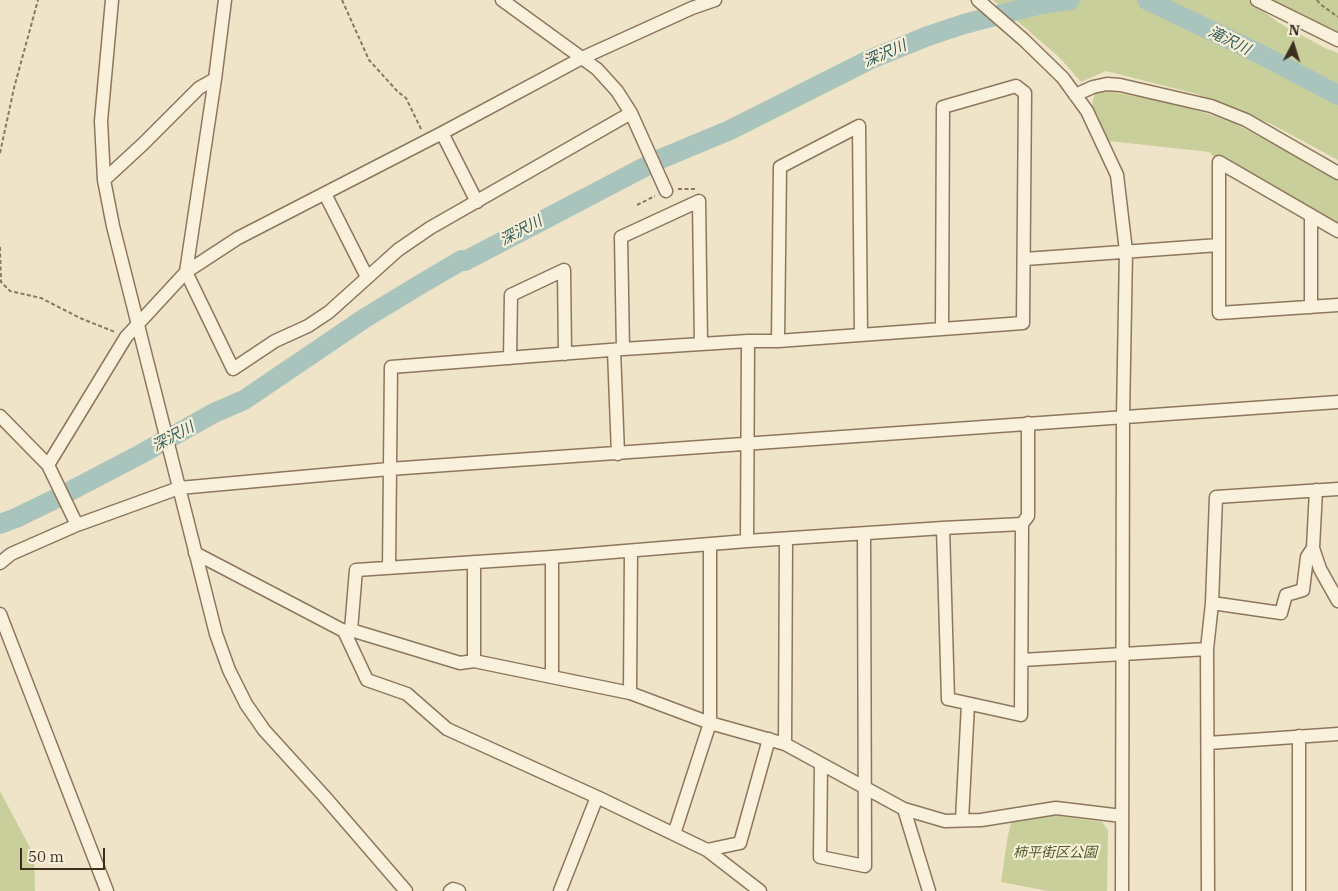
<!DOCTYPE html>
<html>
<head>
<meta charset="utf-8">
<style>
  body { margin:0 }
  #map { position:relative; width:1338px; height:891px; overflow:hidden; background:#f0e4c8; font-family:"IBM Plex Serif",serif }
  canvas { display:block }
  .north { position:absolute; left:1268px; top:20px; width:50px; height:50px; -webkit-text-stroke:4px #f7eed8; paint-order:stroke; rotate:5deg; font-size:14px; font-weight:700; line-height:20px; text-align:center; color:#3d2e20 }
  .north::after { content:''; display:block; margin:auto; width:18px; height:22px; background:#3d2e20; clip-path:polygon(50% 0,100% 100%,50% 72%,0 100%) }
  .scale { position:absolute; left:20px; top:848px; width:85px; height:22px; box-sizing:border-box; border:2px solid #3d2e20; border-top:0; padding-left:6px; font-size:15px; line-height:18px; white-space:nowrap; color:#3d2e20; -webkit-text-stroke:4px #f7eed8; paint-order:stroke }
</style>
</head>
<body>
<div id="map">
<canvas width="1338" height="891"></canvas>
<div class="north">N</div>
<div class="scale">50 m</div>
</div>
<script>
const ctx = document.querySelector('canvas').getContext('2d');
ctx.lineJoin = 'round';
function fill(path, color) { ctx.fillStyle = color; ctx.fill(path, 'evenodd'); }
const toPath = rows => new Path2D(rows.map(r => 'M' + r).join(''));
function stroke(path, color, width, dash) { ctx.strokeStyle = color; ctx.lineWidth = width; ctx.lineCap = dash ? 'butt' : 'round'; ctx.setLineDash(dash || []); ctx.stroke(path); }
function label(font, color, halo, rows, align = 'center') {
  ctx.font = font + ' "IBM Plex Serif","Noto Sans JP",serif'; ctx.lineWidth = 4.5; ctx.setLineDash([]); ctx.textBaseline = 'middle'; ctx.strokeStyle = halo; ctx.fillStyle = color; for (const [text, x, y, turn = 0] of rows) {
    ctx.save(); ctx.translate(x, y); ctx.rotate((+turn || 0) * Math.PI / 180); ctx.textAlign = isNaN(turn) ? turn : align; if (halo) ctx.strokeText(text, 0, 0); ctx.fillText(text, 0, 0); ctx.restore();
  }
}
fill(toPath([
  [993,0,1248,0,1279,23,1325,48,1338,53,1338,160,1271,124,1197,94,1106,71,1081,82,1060,58],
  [1267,0,1338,0,1338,37],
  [1101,90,1171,103,1205,113,1234,123,1299,157,1338,181,1338,230,1219,162,1209,152,1109,141,1092,106,1094,95],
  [0,791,34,855,35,891,0,891],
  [1053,815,1102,822,1108,830,1107,891,1048,891,1001,882,1008,835,1012,819,1031,816]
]), '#c9cf9b');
stroke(toPath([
  [1147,0,1258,53,1338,95],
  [0,524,16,518,53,500,141,454,214,413,244,400,365,318,421,284,462,260,465,261,658,160,730,130,871,59,928,36,964,24,1041,4,1070,0]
]), '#a9c4bc', 20);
const minor = toPath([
  [112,0,101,121,104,180,113,226,216,634,229,670,246,704,264,730,324,796,406,891],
  [225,0,215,79,186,272,233,369,275,341,308,326,329,312,398,250,430,228,631,113],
  [502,0,597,69,617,91,631,113,666,191],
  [978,0,1024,40,1063,78,1087,111,1117,175,1126,251,1123,417,1122,891],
  [1257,0,1338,40],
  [1075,95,1093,87,1107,84,1120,85,1211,106,1246,120,1338,173],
  [442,133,477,202],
  [104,180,143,144,199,88,215,79],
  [325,194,367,277],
  [1338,231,1219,162,1219,313,1338,305],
  [1025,259,1219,245],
  [1311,307,1311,215],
  [778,341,780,167,859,126,861,335],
  [623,349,621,237,699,201,701,344],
  [614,350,618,454],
  [510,358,511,295,564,270,565,354],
  [0,416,48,465,77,525],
  [48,465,126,337,186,272,238,238,442,133,582,58,692,8,715,0],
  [1316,490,1313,548,1320,569,1338,601],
  [1022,524,1028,516,1028,423],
  [747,541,748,341],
  [195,553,344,631,367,680,407,694,447,729,597,797,707,850,760,891],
  [0,563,11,554,77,525,179,488,389,469,1338,402],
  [389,568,391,367,623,349,748,341,778,341,942,329,1023,323,1025,93,1016,86,943,107,942,329],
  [1212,603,1281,613,1286,595,1303,590,1307,557,1313,548],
  [0,614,107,891],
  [351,630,356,570,552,557,747,541,943,528,1022,524,1021,715,948,699,943,528],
  [344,631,351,630,460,663,474,661,630,693,710,723,785,744,904,809,945,821,981,820,1056,808,1122,816],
  [1022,660,1207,649],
  [474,661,474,562],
  [552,676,552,557],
  [630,693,631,551],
  [1208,743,1338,734],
  [785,744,786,539],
  [821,764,820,857,865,866,864,534],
  [904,809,929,891],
  [962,820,968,704],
  [674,834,710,723,710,545],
  [707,850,740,843,769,739],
  [450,891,453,889,459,891],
  [560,891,597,797],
  [1208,891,1207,649,1212,603,1216,497,1338,489],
  [1299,891,1299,736]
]);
stroke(minor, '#8d765c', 15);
stroke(toPath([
  [342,0,369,60,398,92,406,98,422,131],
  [1317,0,1320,4,1338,17],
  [0,153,14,88,38,0],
  [678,189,695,189],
  [637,205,655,196],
  [0,247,1,282,10,291,41,298,80,318,115,332]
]), '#8d765c', 2, [4, 2.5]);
stroke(minor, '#faf1dc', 12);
label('italic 14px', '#4d5a26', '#f7eed8', [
  ["柿平街区公園",1055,853]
]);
label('italic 15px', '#2f5d5a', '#f7eed8', [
  ["滝沢川",1229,41,26],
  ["深沢川",885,54,-23],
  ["深沢川",521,231,-28],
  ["深沢川",173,437,-28]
]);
</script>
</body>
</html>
